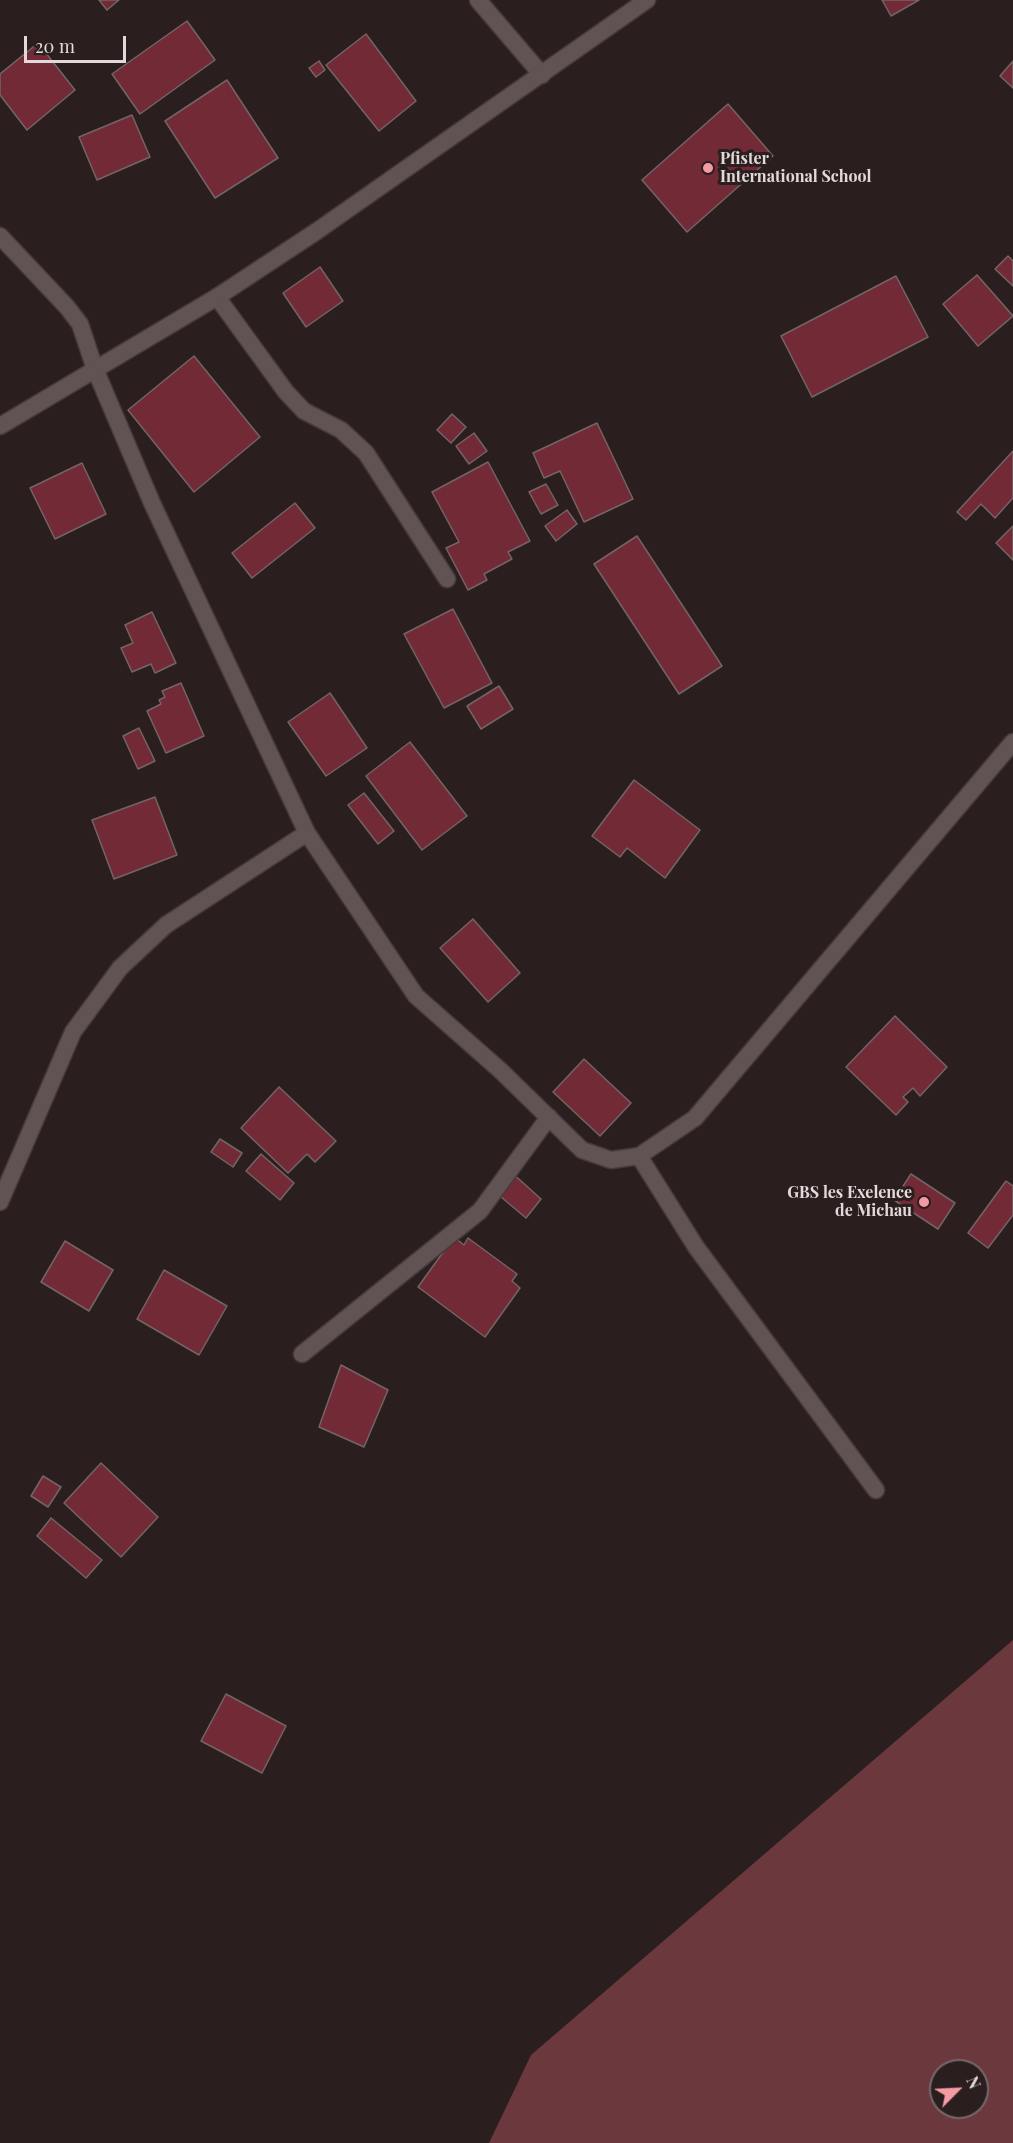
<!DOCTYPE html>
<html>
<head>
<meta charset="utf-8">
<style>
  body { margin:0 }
  #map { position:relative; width:1013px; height:2143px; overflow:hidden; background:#2a1e1f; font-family:"Playfair Display",serif }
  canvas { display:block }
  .north { position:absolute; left:929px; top:2059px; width:60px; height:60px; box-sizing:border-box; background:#2a1e1f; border:2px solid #74696a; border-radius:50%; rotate:66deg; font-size:16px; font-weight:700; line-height:24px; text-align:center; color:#e2dada }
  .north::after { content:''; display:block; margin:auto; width:21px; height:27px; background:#f49aa2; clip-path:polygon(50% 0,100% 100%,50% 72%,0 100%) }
  .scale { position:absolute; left:24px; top:36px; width:102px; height:27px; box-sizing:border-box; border:3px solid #e2dada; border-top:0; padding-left:8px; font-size:18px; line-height:21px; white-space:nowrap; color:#e2dada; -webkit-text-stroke:4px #2a1e1f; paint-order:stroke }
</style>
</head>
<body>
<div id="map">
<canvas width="1013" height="2143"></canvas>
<div class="north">N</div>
<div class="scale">20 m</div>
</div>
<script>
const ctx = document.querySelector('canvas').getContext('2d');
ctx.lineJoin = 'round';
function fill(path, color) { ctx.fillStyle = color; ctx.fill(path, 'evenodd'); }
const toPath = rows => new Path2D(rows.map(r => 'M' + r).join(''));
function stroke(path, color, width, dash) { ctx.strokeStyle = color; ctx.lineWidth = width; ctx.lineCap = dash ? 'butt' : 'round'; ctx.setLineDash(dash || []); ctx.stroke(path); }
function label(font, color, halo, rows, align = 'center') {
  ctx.font = font + ' "Playfair Display",serif'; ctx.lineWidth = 6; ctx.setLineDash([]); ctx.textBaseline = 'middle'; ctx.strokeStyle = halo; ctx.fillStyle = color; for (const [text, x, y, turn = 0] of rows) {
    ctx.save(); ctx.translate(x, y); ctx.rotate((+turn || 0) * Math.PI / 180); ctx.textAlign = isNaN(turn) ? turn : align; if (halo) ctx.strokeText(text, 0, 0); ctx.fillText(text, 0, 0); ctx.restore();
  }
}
fill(toPath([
  [1013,1640,1013,2143,489,2143,531,2055],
  [941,2071,977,2071,977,2107,941,2107]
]), '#6b383d');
const building = toPath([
  [99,0,119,0,107,10,99,0],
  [882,0,919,0,891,16,882,0],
  [187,21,215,60,140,114,112,74,187,21],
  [366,34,416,101,379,131,326,65,366,34],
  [38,43,75,90,27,130,0,95,0,74,38,43],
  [319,61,325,70,316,77,309,68,319,61],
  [1013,61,1013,88,1000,76,1013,61],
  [227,80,278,158,215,198,165,121,227,80],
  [728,104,773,156,687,232,642,180,728,104],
  [132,115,150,157,97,180,79,137,132,115],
  [1008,256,1013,261,1013,286,995,269,1008,256],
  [320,267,343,301,306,327,283,293,320,267],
  [977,275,1013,316,978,346,943,304,977,275],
  [896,276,928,337,812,397,781,336,896,276],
  [194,356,260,437,194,492,128,410,194,356],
  [452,414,466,427,451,443,437,430,452,414],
  [597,423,633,499,584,522,560,471,544,478,533,453,597,423],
  [474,433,487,451,469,464,456,446,474,433],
  [1013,451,1013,498,995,518,981,504,966,520,957,512,1013,451],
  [488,462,530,541,508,552,512,559,484,574,487,580,468,590,446,548,459,542,432,492,488,462],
  [82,463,106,514,55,539,30,488,82,463],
  [546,484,558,505,541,514,529,492,546,484],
  [295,503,315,528,252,578,232,553,295,503],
  [567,510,577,524,556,541,545,526,567,510],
  [1013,526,1013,560,996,543,1013,526],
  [637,536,722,666,679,694,594,564,637,536],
  [453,609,492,683,444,708,404,634,453,609],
  [152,612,176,663,155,673,151,664,132,672,121,648,133,643,125,625,152,612],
  [181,683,204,736,166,753,147,711,161,704,159,700,165,697,162,691,181,683],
  [499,686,513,709,481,729,467,706,499,686],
  [330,693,367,748,326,776,288,722,330,693],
  [139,728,155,761,138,769,123,736,139,728],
  [410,742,467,816,422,850,366,776,410,742],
  [634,780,700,830,665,878,627,848,620,857,592,836,634,780],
  [364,793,394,831,378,844,348,805,364,793],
  [155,797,177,855,114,879,92,820,155,797],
  [473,919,520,973,488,1002,440,948,473,919],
  [895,1016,947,1067,920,1096,913,1088,903,1097,908,1102,896,1115,846,1067,895,1016],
  [584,1059,631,1103,600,1136,553,1092,584,1059],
  [279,1087,336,1141,315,1162,307,1154,288,1173,241,1128,279,1087],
  [220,1139,242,1153,233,1167,211,1152,220,1139],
  [261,1154,294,1183,280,1200,246,1171,261,1154],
  [510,1171,541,1199,526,1218,494,1191,510,1171],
  [911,1174,955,1203,938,1229,894,1200,911,1174],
  [1006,1181,1013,1186,1013,1215,988,1248,968,1233,1006,1181],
  [454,1237,464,1245,468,1238,517,1274,512,1281,520,1288,485,1337,418,1287,454,1237],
  [65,1241,113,1270,89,1311,41,1282,65,1241],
  [164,1270,227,1306,199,1355,137,1319,164,1270],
  [341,1365,388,1390,364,1447,319,1427,341,1365],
  [101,1463,158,1517,121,1557,64,1503,101,1463],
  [43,1476,61,1487,48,1507,31,1496,43,1476],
  [51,1518,102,1560,86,1578,37,1536,51,1518],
  [226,1694,286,1726,262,1773,201,1741,226,1694]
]);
fill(building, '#722b36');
stroke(building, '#736465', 1.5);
const minor = toPath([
  [478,0,542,75],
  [0,236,67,307,80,324,95,369,152,503,307,833,416,996,501,1071,582,1150,611,1160,639,1156,695,1118,1013,742],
  [217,297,286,392,304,411,341,430,366,453,447,579],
  [639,1156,696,1247,876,1490],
  [0,1202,73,1032,120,968,166,925,307,833],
  [302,1354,480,1211,549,1117]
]);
const tertiary = toPath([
  [0,426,217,297,317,231,647,0]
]);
stroke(minor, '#453a3b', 19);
stroke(tertiary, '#453a3b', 19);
stroke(minor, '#615253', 16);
stroke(tertiary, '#615253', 16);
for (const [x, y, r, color] of [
  [708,168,6,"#f49aa2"],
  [924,1202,6,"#f49aa2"]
]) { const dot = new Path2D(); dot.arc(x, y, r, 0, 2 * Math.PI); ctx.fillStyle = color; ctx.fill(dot); stroke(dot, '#2a1e1f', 2); }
label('bold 16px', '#e2dada', '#2a1e1f', [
  ["Pfister",720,159],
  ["International School",720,177],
  ["GBS les Exelence",912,1193,"right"],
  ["de Michau",912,1211,"right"]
], 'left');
</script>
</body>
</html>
